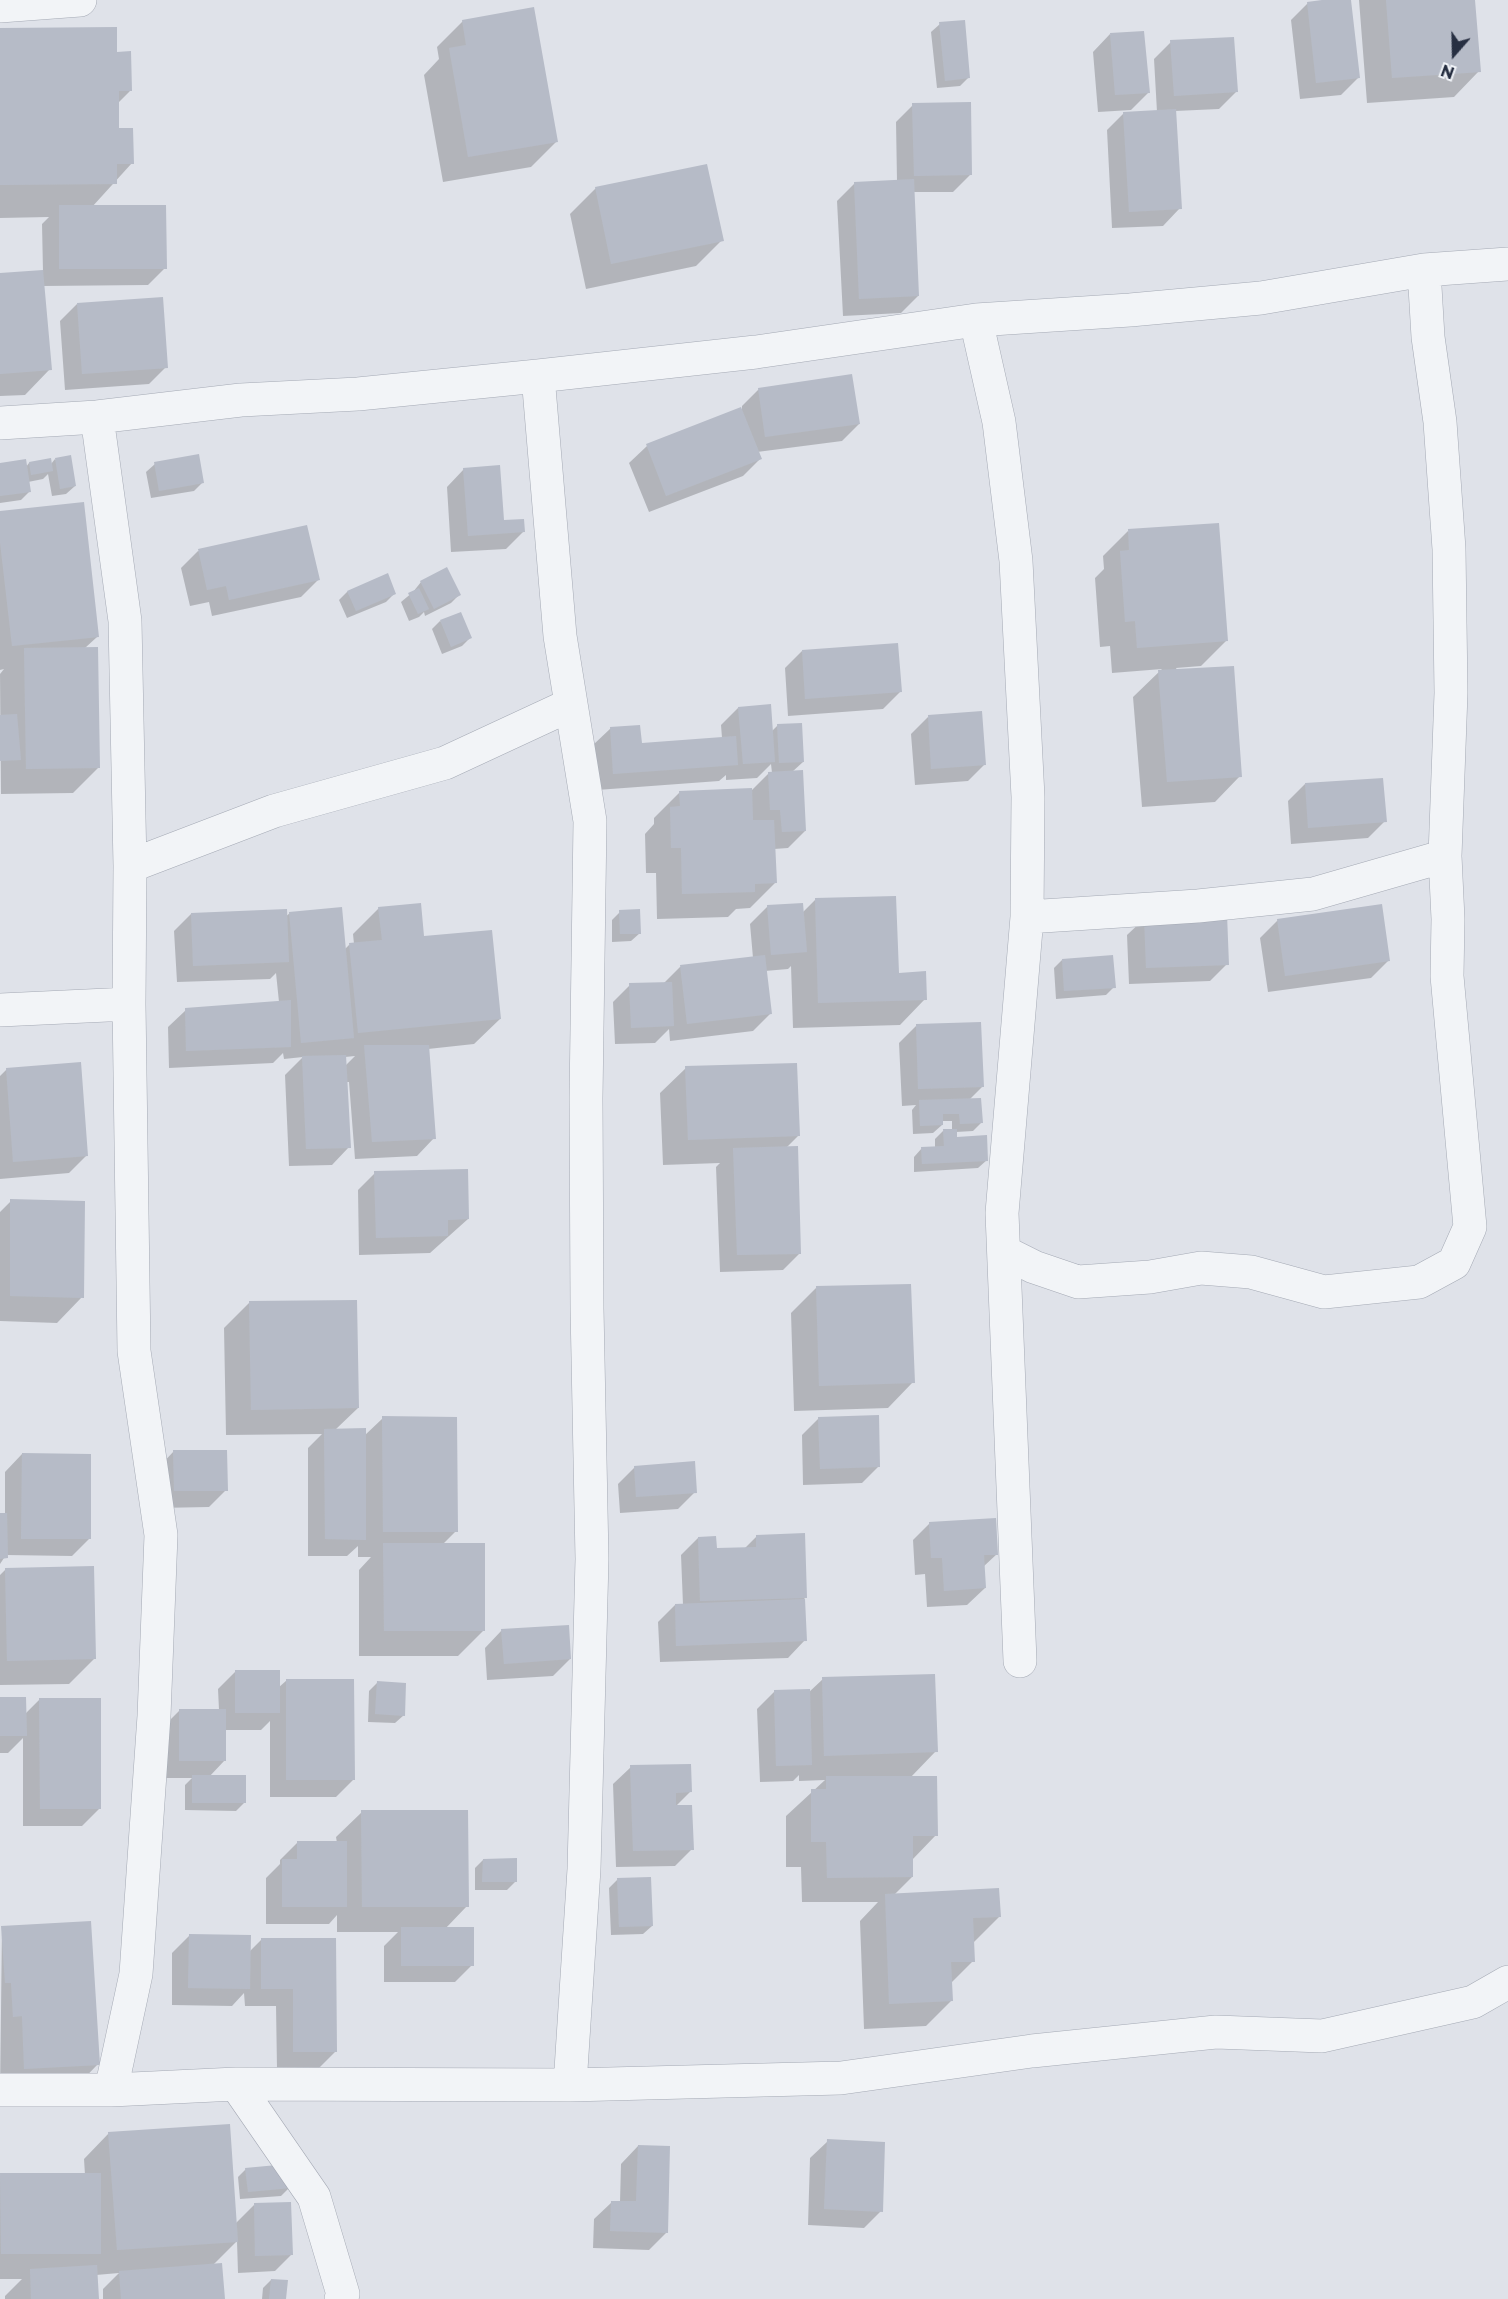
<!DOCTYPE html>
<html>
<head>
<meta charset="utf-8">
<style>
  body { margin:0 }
  #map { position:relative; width:1508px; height:2299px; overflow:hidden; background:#dfe2e9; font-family:Montserrat,sans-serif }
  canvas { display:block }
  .north { position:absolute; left:1424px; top:24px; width:60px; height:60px; -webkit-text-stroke:4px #eff2f7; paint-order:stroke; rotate:200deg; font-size:16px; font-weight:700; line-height:24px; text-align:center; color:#272f42 }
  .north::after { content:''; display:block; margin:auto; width:21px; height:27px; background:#272f42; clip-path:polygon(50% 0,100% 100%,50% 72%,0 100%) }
</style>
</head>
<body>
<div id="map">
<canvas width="1508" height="2299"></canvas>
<div class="north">N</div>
</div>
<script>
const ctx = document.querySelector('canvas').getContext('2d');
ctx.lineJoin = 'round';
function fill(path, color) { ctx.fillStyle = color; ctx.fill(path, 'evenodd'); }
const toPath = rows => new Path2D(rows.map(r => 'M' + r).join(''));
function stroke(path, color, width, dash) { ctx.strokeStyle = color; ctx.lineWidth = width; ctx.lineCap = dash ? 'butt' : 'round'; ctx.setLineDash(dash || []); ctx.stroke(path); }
fill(toPath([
  [1337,0,1350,0,1358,78,1341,95,1300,99,1291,20,1308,3],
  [1359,0,1474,0,1479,71,1454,97,1367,103],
  [463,21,556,142,531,167,443,182,424,75,439,59,437,47],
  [940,24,969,77,960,86,937,88,931,32],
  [0,29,116,53,130,91,118,103,118,130,132,163,92,207,165,268,148,285,43,286,50,369,25,395,0,396,0,275,43,272,42,224,49,217,0,218],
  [1110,34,1148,93,1131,110,1098,112,1093,52],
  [1171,42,1236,92,1219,109,1175,111,1180,208,1163,226,1112,228,1107,130,1124,113,1157,112,1154,59],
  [913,105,971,174,953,192,913,192,918,296,901,313,843,316,837,201,855,183,897,181,896,122],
  [596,188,722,240,696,266,586,289,570,214],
  [77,304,166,367,149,384,65,390,60,321],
  [759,389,859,424,842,441,757,452,760,459,743,476,649,512,629,463,647,446,742,409,742,406],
  [55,459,75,486,66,494,52,496,48,474,43,479,28,482,29,492,21,500,0,503,0,464,26,467,29,463,51,464],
  [155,464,202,483,194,491,151,498,146,472],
  [464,469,503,522,524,531,506,549,451,552,447,487],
  [0,512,97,637,85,648,99,767,73,793,1,794,0,674,4,669,0,670],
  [1128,531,1227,640,1201,666,1176,668,1240,776,1215,802,1142,807,1133,697,1162,669,1112,673,1110,646,1100,647,1095,578,1104,569,1103,556],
  [198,551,318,580,301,597,212,616,209,602,190,606,181,568],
  [387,575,394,594,386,602,347,618,339,600,347,592],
  [421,582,459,595,451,603,425,616,424,612,419,617,409,621,401,602,413,592],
  [440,621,470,638,462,646,442,654,432,629],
  [802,651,900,692,883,709,788,716,785,668],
  [738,708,772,731,778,725,803,762,792,772,805,831,788,848,774,849,775,883,750,908,736,909,728,917,657,919,656,873,646,873,645,834,654,824,654,818,680,792,750,792,769,773,772,773,771,764,757,778,726,780,726,775,719,781,597,790,593,745,611,728,640,744,722,738,721,725],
  [928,717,985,764,968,781,915,785,911,734],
  [1305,784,1385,821,1368,838,1291,844,1288,801],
  [815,900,925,999,900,1025,793,1028,791,966,788,969,765,971,770,1014,753,1031,670,1041,669,1029,655,1043,615,1044,613,1002,630,985,663,984,680,967,753,958,750,924,768,906,802,913],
  [379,908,423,938,500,1019,474,1044,428,1049,434,1138,417,1156,355,1159,349,1082,346,1082,349,1147,332,1165,289,1166,285,1075,303,1057,284,1059,283,1053,273,1063,169,1068,168,1027,186,1010,279,1002,276,973,270,979,177,982,174,931,191,914,285,917,290,913,344,950,349,945,354,944,353,934],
  [355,1056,345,1066,345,1057],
  [620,912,640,933,631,941,612,942,612,920],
  [1145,918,1227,964,1210,981,1129,984,1127,935],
  [1278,920,1388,961,1371,978,1268,992,1260,938],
  [1062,960,1114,987,1106,995,1056,999,1054,968],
  [916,1026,982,1087,969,1100,981,1123,973,1131,956,1132,956,1138,987,1160,978,1168,914,1172,914,1157,922,1148,935,1148,935,1139,943,1131,952,1131,952,1121,942,1121,942,1125,933,1133,913,1134,912,1110,916,1105,902,1106,899,1043],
  [686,1068,798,1136,786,1148,800,1253,783,1270,720,1272,716,1167,720,1163,663,1165,660,1093],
  [7,1069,86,1156,69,1173,0,1179,0,1076],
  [375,1173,468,1219,430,1253,359,1255,358,1190],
  [11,1201,82,1297,57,1323,0,1321,0,1212],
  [816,1288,913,1382,888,1408,794,1411,791,1313],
  [249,1303,358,1408,335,1430,364,1436,383,1418,456,1531,443,1544,484,1630,458,1656,359,1656,359,1570,371,1557,358,1557,358,1546,347,1556,308,1556,308,1448,322,1434,226,1435,224,1328],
  [819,1418,879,1466,862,1483,803,1485,802,1435],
  [174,1451,226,1490,209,1507,157,1508,157,1469],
  [22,1454,89,1539,72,1556,6,1555,0,1564,0,1515,5,1515,5,1472],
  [635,1467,695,1492,678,1509,620,1513,618,1484],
  [930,1523,997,1554,983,1567,985,1588,967,1605,927,1607,925,1574,915,1575,913,1540],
  [757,1536,806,1597,804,1599,805,1640,788,1658,660,1662,658,1622,675,1605,683,1605,681,1555,698,1538,716,1549,745,1548],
  [6,1569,94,1659,69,1684,0,1685,0,1575],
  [502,1630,570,1659,553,1676,487,1680,485,1648],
  [236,1671,278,1688,287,1680,353,1780,336,1797,270,1797,270,1721,261,1730,225,1730,225,1760,209,1777,244,1803,236,1811,185,1810,185,1785,192,1778,163,1778,163,1727,180,1710,219,1710,218,1689],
  [823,1679,936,1751,910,1778,936,1835,912,1860,912,1877,894,1895,999,1917,974,1942,973,1961,950,1984,951,2001,926,2026,864,2029,860,1921,878,1902,802,1902,801,1867,786,1867,786,1816,825,1780,799,1781,799,1775,793,1781,760,1782,757,1709,774,1692,808,1693],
  [377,1683,404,1715,395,1723,368,1722,369,1691],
  [0,1699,25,1714,40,1699,100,1808,82,1826,23,1826,23,1738,8,1753,0,1753],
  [631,1767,691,1791,675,1807,692,1849,675,1866,616,1867,613,1784],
  [362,1812,467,1906,445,1929,472,1965,455,1982,384,1982,384,1946,398,1932,337,1932,337,1915,329,1924,266,1924,266,1878,280,1864,280,1860,297,1843,337,1843,336,1837],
  [483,1860,515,1882,507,1890,475,1890,475,1868],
  [618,1879,652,1926,643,1934,611,1935,609,1888],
  [2,1927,98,2064,73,2090,0,2094],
  [190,1935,250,1951,261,1940,335,2052,318,2069,277,2069,276,2006,245,2006,244,1993,232,2006,172,2005,172,1953],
  [109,2133,235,2224,254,2205,292,2254,275,2271,238,2273,237,2241,213,2265,223,2299,103,2299,103,2289,119,2273,96,2275,97,2299,5,2299,5,2296,22,2279,0,2279,0,2176,85,2175,84,2159],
  [828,2141,881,2211,864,2228,808,2225,810,2158],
  [638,2146,666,2233,649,2250,593,2248,594,2219,612,2202,620,2202,621,2164],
  [246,2169,289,2188,281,2196,240,2199,238,2177],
  [271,2280,284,2299,262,2299,263,2288]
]), '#0003');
fill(toPath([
  [1322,0,1351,0,1360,78,1316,83,1307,2],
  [1386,0,1475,0,1481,72,1392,78],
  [534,7,558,142,468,157,449,48,466,45,462,20],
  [965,20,970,78,945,81,939,22],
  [117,27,117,52,131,51,132,91,119,91,119,128,133,128,134,164,117,164,117,184,0,185,0,28],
  [1144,31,1150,93,1115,95,1110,33],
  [1234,37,1238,92,1174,96,1170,40],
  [971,102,972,175,914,176,912,103],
  [1176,109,1182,209,1129,212,1123,112],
  [707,164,724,241,611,264,595,187],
  [914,179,919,296,859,299,854,182],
  [59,205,166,205,167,269,59,269],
  [43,270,52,370,0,374,0,273],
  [163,297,168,368,82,374,77,303],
  [852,374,860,424,765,437,758,388],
  [741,407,762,459,666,496,646,444],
  [199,454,204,483,159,491,154,462],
  [71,455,76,486,60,489,55,458],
  [51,458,53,471,31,475,29,462],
  [26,459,31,492,0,496,0,463],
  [500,465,504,520,524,519,525,532,468,536,463,468],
  [84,502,99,637,12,646,0,542,0,511],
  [1219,523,1228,641,1137,648,1135,621,1125,622,1120,551,1129,550,1128,529],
  [307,525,320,580,229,600,226,586,207,590,198,549],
  [447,567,461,595,434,609,420,581],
  [388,573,396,594,356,611,347,591],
  [419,588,429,609,418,614,408,593],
  [461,612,472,638,451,647,440,620],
  [898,643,902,692,805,699,802,650],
  [98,647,100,768,26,769,24,648],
  [1234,666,1242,777,1167,782,1158,670],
  [771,704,775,762,743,764,738,707],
  [982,711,986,765,931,769,928,715],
  [17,714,21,760,0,761,0,715],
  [802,723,804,762,779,763,777,724],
  [640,725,642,743,736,736,738,765,613,774,610,727],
  [803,770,806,831,782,832,780,810,770,810,768,772],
  [1383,778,1387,822,1308,828,1305,783],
  [752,788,753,820,774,820,777,883,755,884,755,892,682,894,681,848,671,848,670,807,680,806,679,791],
  [896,896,899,973,926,971,927,1000,818,1003,815,898],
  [421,903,424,936,492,930,501,1019,358,1033,349,943,382,940,378,907],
  [803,903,807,952,771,955,767,905],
  [1382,904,1390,961,1285,976,1277,919],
  [342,907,354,1038,301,1043,289,912],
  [287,909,289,962,193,966,191,913],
  [640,909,641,934,620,934,619,910],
  [1227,914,1229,965,1146,968,1144,916],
  [765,955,772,1014,687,1024,680,965],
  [1113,955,1116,988,1064,991,1062,959],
  [672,982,674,1026,631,1028,629,983],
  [291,1000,291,1047,186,1051,185,1008],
  [981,1022,984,1087,918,1089,916,1024],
  [364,1045,429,1045,436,1139,372,1142],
  [346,1055,351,1148,306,1149,302,1056],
  [81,1062,88,1156,13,1162,6,1068],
  [797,1063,800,1136,688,1140,685,1066],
  [981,1098,983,1123,960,1124,959,1114,943,1114,943,1125,920,1126,919,1100],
  [943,1129,957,1129,957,1137,987,1135,988,1161,922,1164,921,1147,944,1146],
  [798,1146,801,1254,737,1255,733,1148],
  [468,1169,469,1219,448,1220,448,1236,376,1238,374,1171],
  [10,1199,85,1201,84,1298,10,1296],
  [911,1284,915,1383,819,1386,816,1286],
  [357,1300,359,1408,251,1410,249,1301],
  [879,1415,880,1467,820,1469,818,1417],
  [382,1416,457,1417,458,1532,383,1532],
  [366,1428,366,1540,325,1539,324,1429],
  [173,1450,227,1450,228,1491,174,1491],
  [22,1453,91,1454,91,1539,21,1539],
  [695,1461,697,1493,636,1497,634,1466],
  [0,1513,7,1513,8,1558,0,1559],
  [996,1518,998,1555,984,1555,986,1588,944,1591,942,1558,931,1558,929,1522],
  [805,1533,807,1598,700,1601,698,1537,716,1536,717,1548,756,1547,756,1535],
  [383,1543,485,1543,485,1631,384,1631],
  [94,1566,96,1659,7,1661,5,1568],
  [805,1599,807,1641,676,1646,675,1604],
  [569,1625,571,1659,504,1664,501,1629],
  [235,1670,280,1670,280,1713,235,1713],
  [935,1674,938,1752,824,1756,822,1677],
  [286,1679,354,1679,355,1780,286,1780],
  [377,1681,406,1683,405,1716,375,1714],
  [810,1689,812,1765,776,1766,774,1690],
  [0,1697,26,1697,27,1736,0,1736],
  [39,1698,101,1698,101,1809,40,1809],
  [179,1709,226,1709,226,1761,179,1761],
  [691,1764,692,1792,676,1793,676,1805,692,1805,694,1850,633,1851,630,1765],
  [192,1775,246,1775,246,1803,192,1803],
  [826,1776,937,1776,938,1836,913,1836,913,1877,827,1878,826,1842,811,1842,811,1789,826,1789],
  [361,1810,468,1810,469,1907,362,1907],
  [297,1841,347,1841,347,1907,282,1907,282,1859,297,1859],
  [517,1858,517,1882,482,1882,483,1859],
  [651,1877,653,1926,619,1927,617,1878],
  [999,1888,1001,1917,973,1918,975,1962,951,1962,953,2001,889,2004,885,1894],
  [91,1921,100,2065,24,2069,22,2016,13,2017,11,1983,5,1983,1,1926],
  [401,1927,474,1927,474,1966,401,1966],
  [189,1934,251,1935,250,1989,188,1988],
  [261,1938,336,1938,337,2052,293,2052,293,1989,261,1989],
  [230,2124,238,2242,117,2250,108,2132],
  [827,2139,885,2142,883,2212,824,2209],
  [638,2145,670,2146,668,2233,610,2231,611,2201,636,2201],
  [288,2164,291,2188,248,2192,245,2168],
  [0,2173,101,2173,101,2254,1,2254],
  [291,2202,293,2255,255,2256,254,2203],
  [222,2263,225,2299,121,2299,119,2271],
  [97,2265,99,2299,31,2299,30,2269],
  [271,2279,288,2280,286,2299,269,2299]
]), '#b6bbc7');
const minor = toPath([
  [0,6,80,0],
  [976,320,999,422,1016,561,1028,797,1027,917,1002,1213,1020,1661],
  [538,376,560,636,590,821,586,1098,587,1308,592,1559,584,1869,570,2085],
  [97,417,125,621,130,866,129,1004,134,1351,161,1535,154,1716,136,1974,111,2090],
  [0,423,97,417,241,400,358,394,538,376,756,352,976,320,1130,310,1261,298,1424,270,1508,264],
  [130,866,274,811,445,763,570,705],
  [1027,917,1198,906,1313,894,1445,856],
  [0,1010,129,1004],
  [1004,1252,1034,1267,1078,1282,1150,1277,1201,1268,1251,1272,1324,1292,1419,1282,1454,1263,1470,1227,1447,976,1448,919,1445,856,1451,693,1449,549,1440,422,1428,337,1424,270],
  [236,2084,314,2197,343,2294,341,2299],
  [0,2090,111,2090,236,2084,570,2085,841,2078,1032,2051,1216,2032,1322,2036,1473,2002,1508,1982]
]);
stroke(minor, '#a4a9b4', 34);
stroke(minor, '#f2f4f7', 33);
</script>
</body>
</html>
